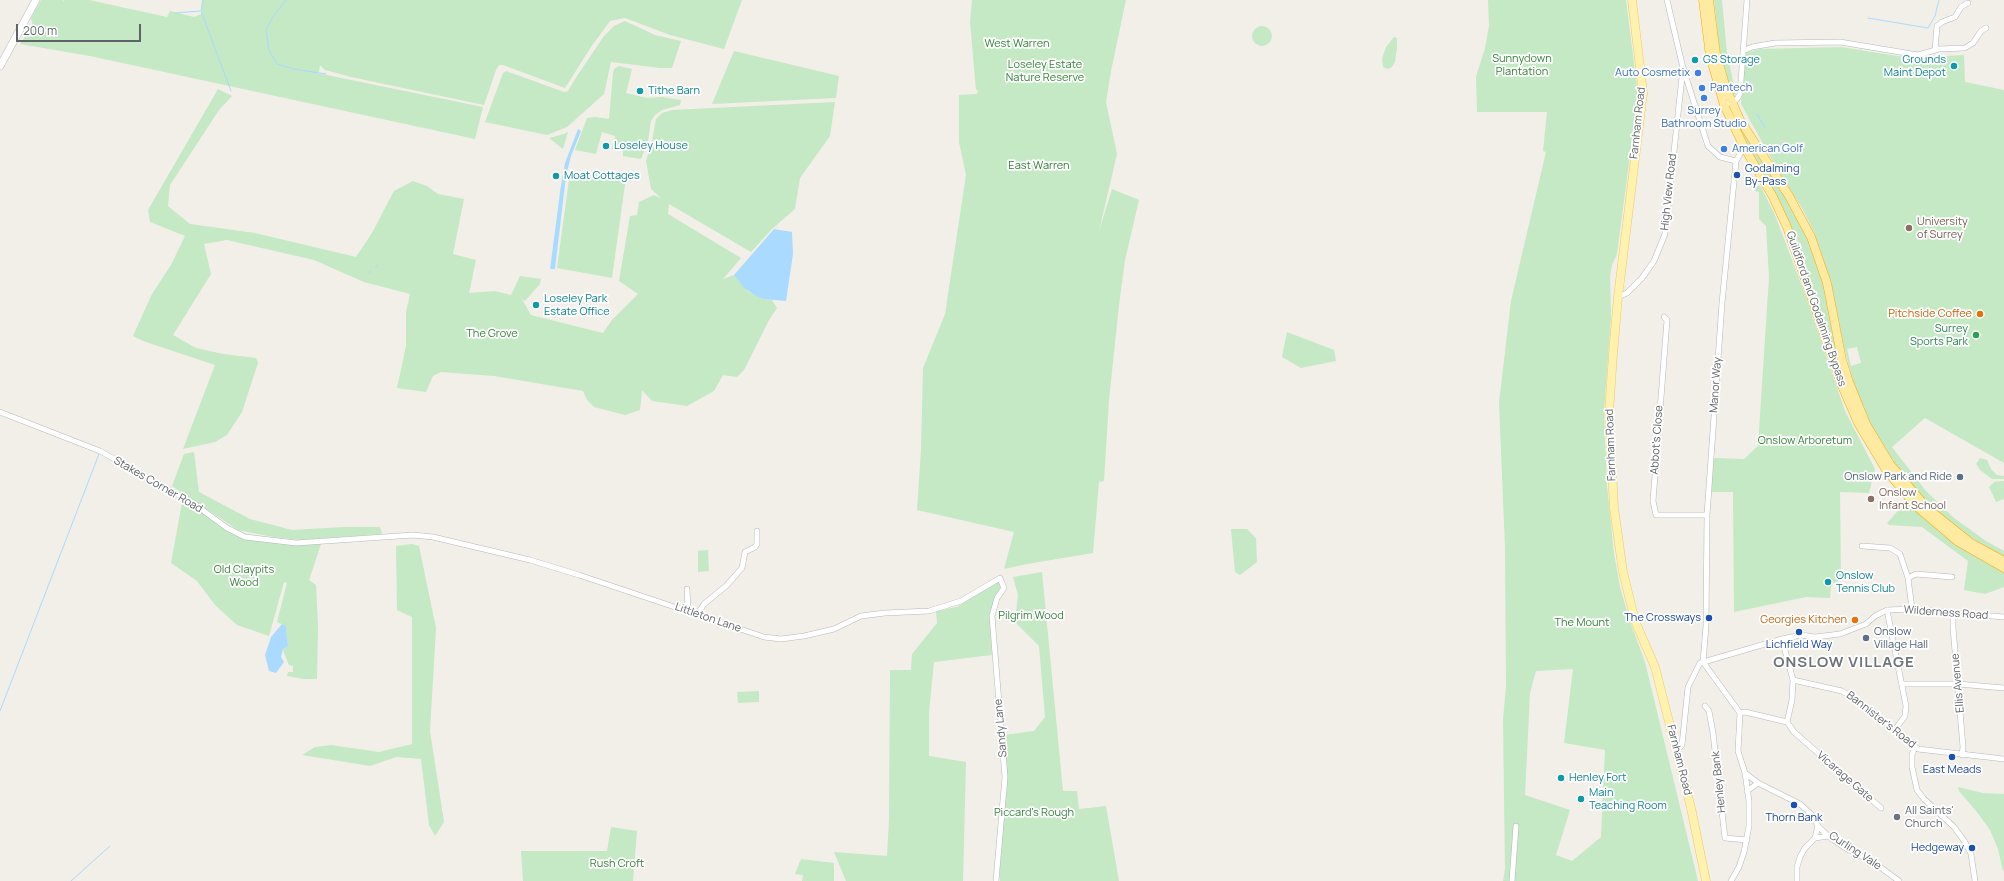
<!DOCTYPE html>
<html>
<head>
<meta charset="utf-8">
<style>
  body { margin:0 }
  #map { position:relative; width:2004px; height:881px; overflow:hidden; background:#f1efe8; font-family:Manrope,sans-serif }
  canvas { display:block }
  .scale { position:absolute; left:16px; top:24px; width:125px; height:18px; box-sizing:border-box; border:2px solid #5f6368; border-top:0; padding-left:5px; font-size:12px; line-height:14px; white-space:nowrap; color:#5f6368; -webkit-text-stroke:3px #fff; paint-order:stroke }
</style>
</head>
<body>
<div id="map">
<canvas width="2004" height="881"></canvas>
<div class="scale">200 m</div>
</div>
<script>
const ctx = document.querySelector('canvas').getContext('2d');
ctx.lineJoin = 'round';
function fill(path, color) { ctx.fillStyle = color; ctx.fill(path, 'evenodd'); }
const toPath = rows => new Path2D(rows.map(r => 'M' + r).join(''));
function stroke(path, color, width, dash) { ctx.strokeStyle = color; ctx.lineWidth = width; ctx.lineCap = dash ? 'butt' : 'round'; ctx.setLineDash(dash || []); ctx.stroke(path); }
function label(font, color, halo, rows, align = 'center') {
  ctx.font = font + ' Manrope,sans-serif'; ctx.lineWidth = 3.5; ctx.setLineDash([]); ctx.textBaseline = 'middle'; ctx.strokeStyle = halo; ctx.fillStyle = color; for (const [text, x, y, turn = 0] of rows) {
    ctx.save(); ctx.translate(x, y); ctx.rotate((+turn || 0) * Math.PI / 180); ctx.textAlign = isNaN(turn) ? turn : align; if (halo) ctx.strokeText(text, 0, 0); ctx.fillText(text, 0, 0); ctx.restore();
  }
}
fill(toPath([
  [41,0,63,0,63,2,64,0,89,0,167,17,170,11,194,17,201,14,202,0,742,0,724,49,670,35,625,18,610,21,591,47,565,88,503,65,499,65,496,70,484,105,351,77,325,70,320,65,319,72,317,73,483,107,475,139,90,56,20,44,30,29,48,32,47,29,33,26,31,18],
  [972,0,1126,0,1111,71,1106,102,1117,154,1099,231,1112,189,1139,200,1125,260,1119,305,1109,400,1104,481,1099,482,1093,553,1027,564,1004,569,1014,532,917,510,921,450,923,368,945,314,966,175,959,142,959,95,977,94,978,90,976,90,970,22],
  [1488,0,1626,0,1638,95,1617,254,1612,265,1610,277,1611,317,1604,412,1607,486,1614,553,1620,587,1629,619,1645,662,1698,881,1503,881,1505,869,1503,720,1506,686,1505,547,1499,403,1511,301,1546,152,1543,151,1547,112,1477,112,1476,77,1485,48,1489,26],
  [1573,669,1564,743,1605,750,1601,837,1572,861,1556,855,1570,810,1525,795,1530,693,1536,671],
  [1714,0,1722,0,1727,53,1736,95,1732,94,1730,90,1720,53],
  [625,21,655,35,681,41,672,68,660,68,611,62,604,94,567,127,547,135,485,122,503,73,506,71,564,92,568,91,577,76,604,36,614,26],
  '1252 36a10 10 0 1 1 20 0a10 10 0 1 1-20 0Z',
  [1394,37,1397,38,1397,48,1395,62,1392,67,1388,69,1383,67,1382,59,1386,47],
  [1841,47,1910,58,1964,55,1965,82,2004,90,2004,463,1925,418,1892,447,1926,491,1954,518,1986,541,2004,551,2004,556,1973,539,1930,506,1910,484,1879,440,1866,416,1854,385,1844,347,1831,282,1814,232,1802,208,1777,169,1741,104,1745,53,1760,49],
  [1857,347,1861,363,1851,366,1847,349],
  [734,51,839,76,836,98,712,104],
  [619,66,632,69,626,93,647,98,662,97,681,100,680,105,662,110,655,115,651,121,648,141,641,159,623,156,623,151,612,149,615,136,602,132,596,154,575,150,587,118,595,117,609,119,613,73,614,69],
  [218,89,232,96,219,110,170,185,168,206,190,224,255,233,356,257,372,233,394,191,413,181,427,186,438,194,464,199,453,254,476,260,469,293,495,291,511,295,520,276,541,279,540,284,525,301,522,299,531,315,603,333,612,320,638,294,619,281,630,216,637,215,639,202,654,195,662,199,651,189,646,161,652,141,656,119,662,113,672,110,835,102,830,136,800,178,795,209,772,229,751,252,669,204,668,214,741,258,723,279,734,275,749,292,763,299,772,300,777,308,769,320,744,370,737,377,723,375,714,391,687,406,652,401,642,390,640,410,625,415,594,407,587,400,583,391,494,376,441,372,433,376,426,392,397,388,406,346,406,312,410,294,364,282,314,260,227,240,204,244,211,274,173,335,196,348,223,354,256,358,258,363,242,412,227,435,215,442,183,449,215,365,143,341,133,336,152,294,171,265,185,236,150,222,148,210],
  [1740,128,1786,198,1808,238,1823,283,1846,383,1844,384,1791,227,1776,195,1753,157],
  [568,132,563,149,549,138,564,134],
  [570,172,626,177,612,278,557,268],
  [1760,185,1775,215,1805,294,1845,411,1875,469,1869,493,1840,492,1841,580,1831,584,1830,598,1806,597,1734,612,1733,492,1711,492,1714,458,1744,459,1758,446,1769,277,1766,226,1759,219,1759,192,1755,191,1755,188],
  [1287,332,1334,350,1336,361,1301,368,1282,357],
  [194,452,199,492,250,519,292,530,344,527,380,527,382,534,300,540,273,537,238,530,172,486,184,454],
  [1980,458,1987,460,1991,469,1997,475,2004,476,2004,479,1992,479,1980,470,1976,464],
  [2004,481,2004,499,1996,502,1989,487,1994,482],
  [183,497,236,534,268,541,322,541,309,580,316,585,318,626,317,679,303,679,287,676,288,672,293,672,293,666,289,665,284,653,283,649,288,646,286,626,277,622,287,583,284,582,269,636,237,625,215,605,197,581,171,563],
  [1906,502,1944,536,1976,557,2004,572,2004,587,1985,594,1964,590,1968,561,1922,527,1889,525,1887,523],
  [1231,529,1247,529,1256,538,1257,562,1240,575,1235,572],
  [412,544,419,546,436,628,430,731,444,822,435,836,429,825,421,759,396,757,370,766,302,755,315,747,331,745,379,752,412,744,412,617,397,610,396,546],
  [708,550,709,571,698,572,698,551],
  [1042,572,1063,791,1077,791,1079,809,1106,806,1119,881,1000,881,999,866,1007,785,1004,735,1034,731,1045,717,1039,646,1015,622,1018,595,1013,577],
  [998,580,1001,586,990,612,992,655,934,662,929,712,929,756,966,762,963,881,846,881,834,852,887,856,889,819,890,670,911,670,912,654,937,623,936,611,957,607],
  [759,691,759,702,738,703,737,692],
  [1958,787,1983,793,2004,794,2004,870,2003,871,1998,849,1990,830,1977,812,1959,791],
  [611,827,637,831,633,881,523,881,521,851,607,851],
  [801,859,834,863,834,881,802,881,803,875,795,874]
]), '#c5e8c5');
fill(toPath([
  [578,129,581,131,571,156,566,176,555,269,550,269,561,185,565,163],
  [774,229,792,232,793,254,786,301,763,299,756,296,744,288,734,275],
  [282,624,286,626,288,646,283,649,281,657,284,662,276,673,269,671,265,655,271,637]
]), '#aadaff');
stroke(toPath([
  [203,0,201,11,231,91],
  [286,0,274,15,266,30,269,50,277,64,294,69,326,74],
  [175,13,200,11],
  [1868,18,1928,28,1935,16,1939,0],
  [1757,114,1765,128],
  [376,267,378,265],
  [369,273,371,271],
  [0,711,99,454],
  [71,881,110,846]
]), '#aadaff', 1);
const minor = toPath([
  [1667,0,1683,68,1708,146,1720,157,1736,161],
  [1935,50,1937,26,1942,22,1955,17,1961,7,1968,3],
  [1743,51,1752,47,1775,43,1840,42,1918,55,1939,49,1965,48,1973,43,1981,31,1986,28],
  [1724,105,1737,99,1740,94,1747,0],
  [1744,147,1736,161,1722,303,1707,515,1706,626,1703,662,1740,713,1738,751,1745,773,1758,783,1800,804,1812,815,1818,826,1828,836,1844,847,1876,864,1899,881],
  [1618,297,1627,293,1642,278,1654,261,1665,234,1683,68],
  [1664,317,1667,320,1653,501,1656,515,1707,515],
  [0,412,100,451,193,503,227,528,245,537,296,543,413,535,433,537,530,560,579,575,764,637,781,639,804,636,834,629,861,616,885,613,929,611,961,601,1000,578,1004,588,997,598,992,616,1005,777,996,881],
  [1862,546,1890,548,1900,554,1908,578,1912,609],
  [1908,578,1916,574,1952,577],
  [687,589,688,611],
  [1887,610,1906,706,1905,716,1894,731],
  [1953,612,1953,627,1963,747,1962,755],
  [697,615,704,604,726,586,742,568,745,552,755,547,757,544,757,531],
  [1782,639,1793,680,1792,700,1787,722],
  [1793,680,1842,691,1857,700,1918,749,2004,759],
  [1902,684,1958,684,2004,688],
  [1705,706,1709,711,1713,733,1725,838,1747,840],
  [1740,713,1745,712,1787,722,1794,732,1881,808],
  [1915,747,1912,755,1912,767,1917,790,1924,799,1954,827,1965,842,1971,854,1975,881],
  [1677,750,1682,745,1688,687,1700,663,1782,639,1801,635,1815,637,1840,634,1866,624,1875,616,1887,610,1912,609,2004,617],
  [1747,791,1758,783],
  [1815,838,1828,836],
  [1512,881,1516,826],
  [1731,881,1739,867,1744,852,1749,826,1749,801,1745,773],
  [1797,881,1797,867,1800,857,1805,848,1815,838,1818,826]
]);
const secondary = toPath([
  [0,66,36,0]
]);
const primary = toPath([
  [1632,0,1643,93,1618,297,1613,354,1609,412,1614,508,1623,572,1635,621,1655,667,1691,808,1706,881]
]);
const trunk = toPath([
  [1703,0,1710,56,1724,105,1744,147,1773,197,1787,227,1842,386,1858,423,1886,470,1916,506,1957,541,2004,568],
  [1709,0,1716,54,1726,88,1740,120,1789,196,1811,237,1827,283,1842,360,1849,382,1866,424,1890,464,1926,507,1971,543,2004,561]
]);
stroke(minor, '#b5b8bc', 6);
stroke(secondary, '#b6babf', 8);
stroke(primary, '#f2c960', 9);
stroke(trunk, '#f9ab00', 9);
stroke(minor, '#fff', 5);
stroke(secondary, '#fff', 7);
stroke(primary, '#fff2af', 8);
stroke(trunk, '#feeaa1', 8);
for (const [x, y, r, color] of [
  [1695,60,4,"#0f9aa8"],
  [1954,66,4,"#0f9aa8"],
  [1698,73,4,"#3f7fe0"],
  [1702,88,4,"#3f7fe0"],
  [640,91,4,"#0f9aa8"],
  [1704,98,4,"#3f7fe0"],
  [606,146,4,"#0f9aa8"],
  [1724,149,4,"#3f7fe0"],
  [1737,175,4,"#1a4fb4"],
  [556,176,4,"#0f9aa8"],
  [1909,228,4,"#8d6e63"],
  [536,305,4,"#0f9aa8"],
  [1980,314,4,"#e8710a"],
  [1976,335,4,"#2e9e5b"],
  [1960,477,4,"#5c6f8a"],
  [1871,499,4,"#8d6e63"],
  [1828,582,4,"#0f9aa8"],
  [1709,618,4,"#1a4fb4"],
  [1855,620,4,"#e8710a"],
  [1799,632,4,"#1a4fb4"],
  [1866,638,4,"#5c6f8a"],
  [1952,757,4,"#1a4fb4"],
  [1561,778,4,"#0f9aa8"],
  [1581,799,4,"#0f9aa8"],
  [1794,805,4,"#1a4fb4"],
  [1897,817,4,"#6b7280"],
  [1972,848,4,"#1a4fb4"]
]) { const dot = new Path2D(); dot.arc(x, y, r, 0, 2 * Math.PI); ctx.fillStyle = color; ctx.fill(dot); stroke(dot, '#fff', 1.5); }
label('11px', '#348238', '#fff', [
  ["West Warren",1017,44],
  ["Sunnydown",1522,59],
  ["Plantation",1522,72],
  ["Loseley Estate",1045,65],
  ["Nature Reserve",1045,78],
  ["East Warren",1039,166],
  ["The Grove",492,334],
  ["Onslow Arboretum",1805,441],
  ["Old Claypits",244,570],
  ["Wood",244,583],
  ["Pilgrim Wood",1031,616],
  ["The Mount",1582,623],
  ["Piccard's Rough",1034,813],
  ["Rush Croft",617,864]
]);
label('11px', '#0d838f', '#fff', [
  ["GS Storage",1703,60],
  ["Grounds",1946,60,"right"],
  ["Maint Depot",1946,73,"right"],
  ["Tithe Barn",648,91],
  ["Loseley House",614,146],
  ["Moat Cottages",564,176],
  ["Loseley Park",544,299],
  ["Estate Office",544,312],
  ["Onslow",1836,576],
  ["Tennis Club",1836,589],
  ["Henley Fort",1569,778],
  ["Main",1589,793],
  ["Teaching Room",1589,806]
], 'left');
label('11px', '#366cbe', '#fff', [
  ["Auto Cosmetix",1690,73,"right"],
  ["Pantech",1710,88],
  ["Surrey",1704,111,"center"],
  ["Bathroom Studio",1704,124,"center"],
  ["American Golf",1732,149]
], 'left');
label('11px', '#5f6368', '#fff', [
  ["Farnham Road",1638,123,-84],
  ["High View Road",1669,192,-84],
  ["Guildford and Godalming Bypass",1816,309,71],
  ["Manor Way",1716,385,-86],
  ["Abbot's Close",1657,440,-86],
  ["Farnham Road",1611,445,-92],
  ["Stakes Corner Road",158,485,30],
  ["Wilderness Road",1946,613,4],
  ["Littleton Lane",708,618,19],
  ["Ellis Avenue",1958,683,-95],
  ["Bannister's Road",1881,720,38],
  ["Sandy Lane",1001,728,-95],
  ["Farnham Road",1679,760,76],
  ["Vicarage Gate",1845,777,41],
  ["Henley Bank",1719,782,-96],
  ["Curling Vale",1855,851,33]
]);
label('11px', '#164399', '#fff', [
  ["Godalming",1745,169,"left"],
  ["By-Pass",1745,182,"left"],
  ["The Crossways",1701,618,"right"],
  ["Lichfield Way",1799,645],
  ["East Meads",1952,770],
  ["Thorn Bank",1794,818],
  ["Hedgeway",1964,848,"right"]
]);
label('11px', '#785e54', '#fff', [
  ["University",1917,222],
  ["of Surrey",1917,235],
  ["Onslow",1879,493],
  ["Infant School",1879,506]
], 'left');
label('11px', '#c56008', '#fff', [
  ["Pitchside Coffee",1972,314],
  ["Georgies Kitchen",1847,620]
], 'right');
label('11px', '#27864d', '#fff', [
  ["Surrey",1968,329],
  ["Sports Park",1968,342]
], 'right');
label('11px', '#4e5e75', '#fff', [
  ["Onslow Park and Ride",1952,477],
  ["Onslow",1874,632,"left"],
  ["Village Hall",1874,645,"left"]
], 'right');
label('11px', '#5b616d', '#fff', [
  ["All Saints'",1905,811],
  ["Church",1905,824]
], 'left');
ctx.letterSpacing = '1px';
label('bold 15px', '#70757a', '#fff', [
  ["ONSLOW VILLAGE",1844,663]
]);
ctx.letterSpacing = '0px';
</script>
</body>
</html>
